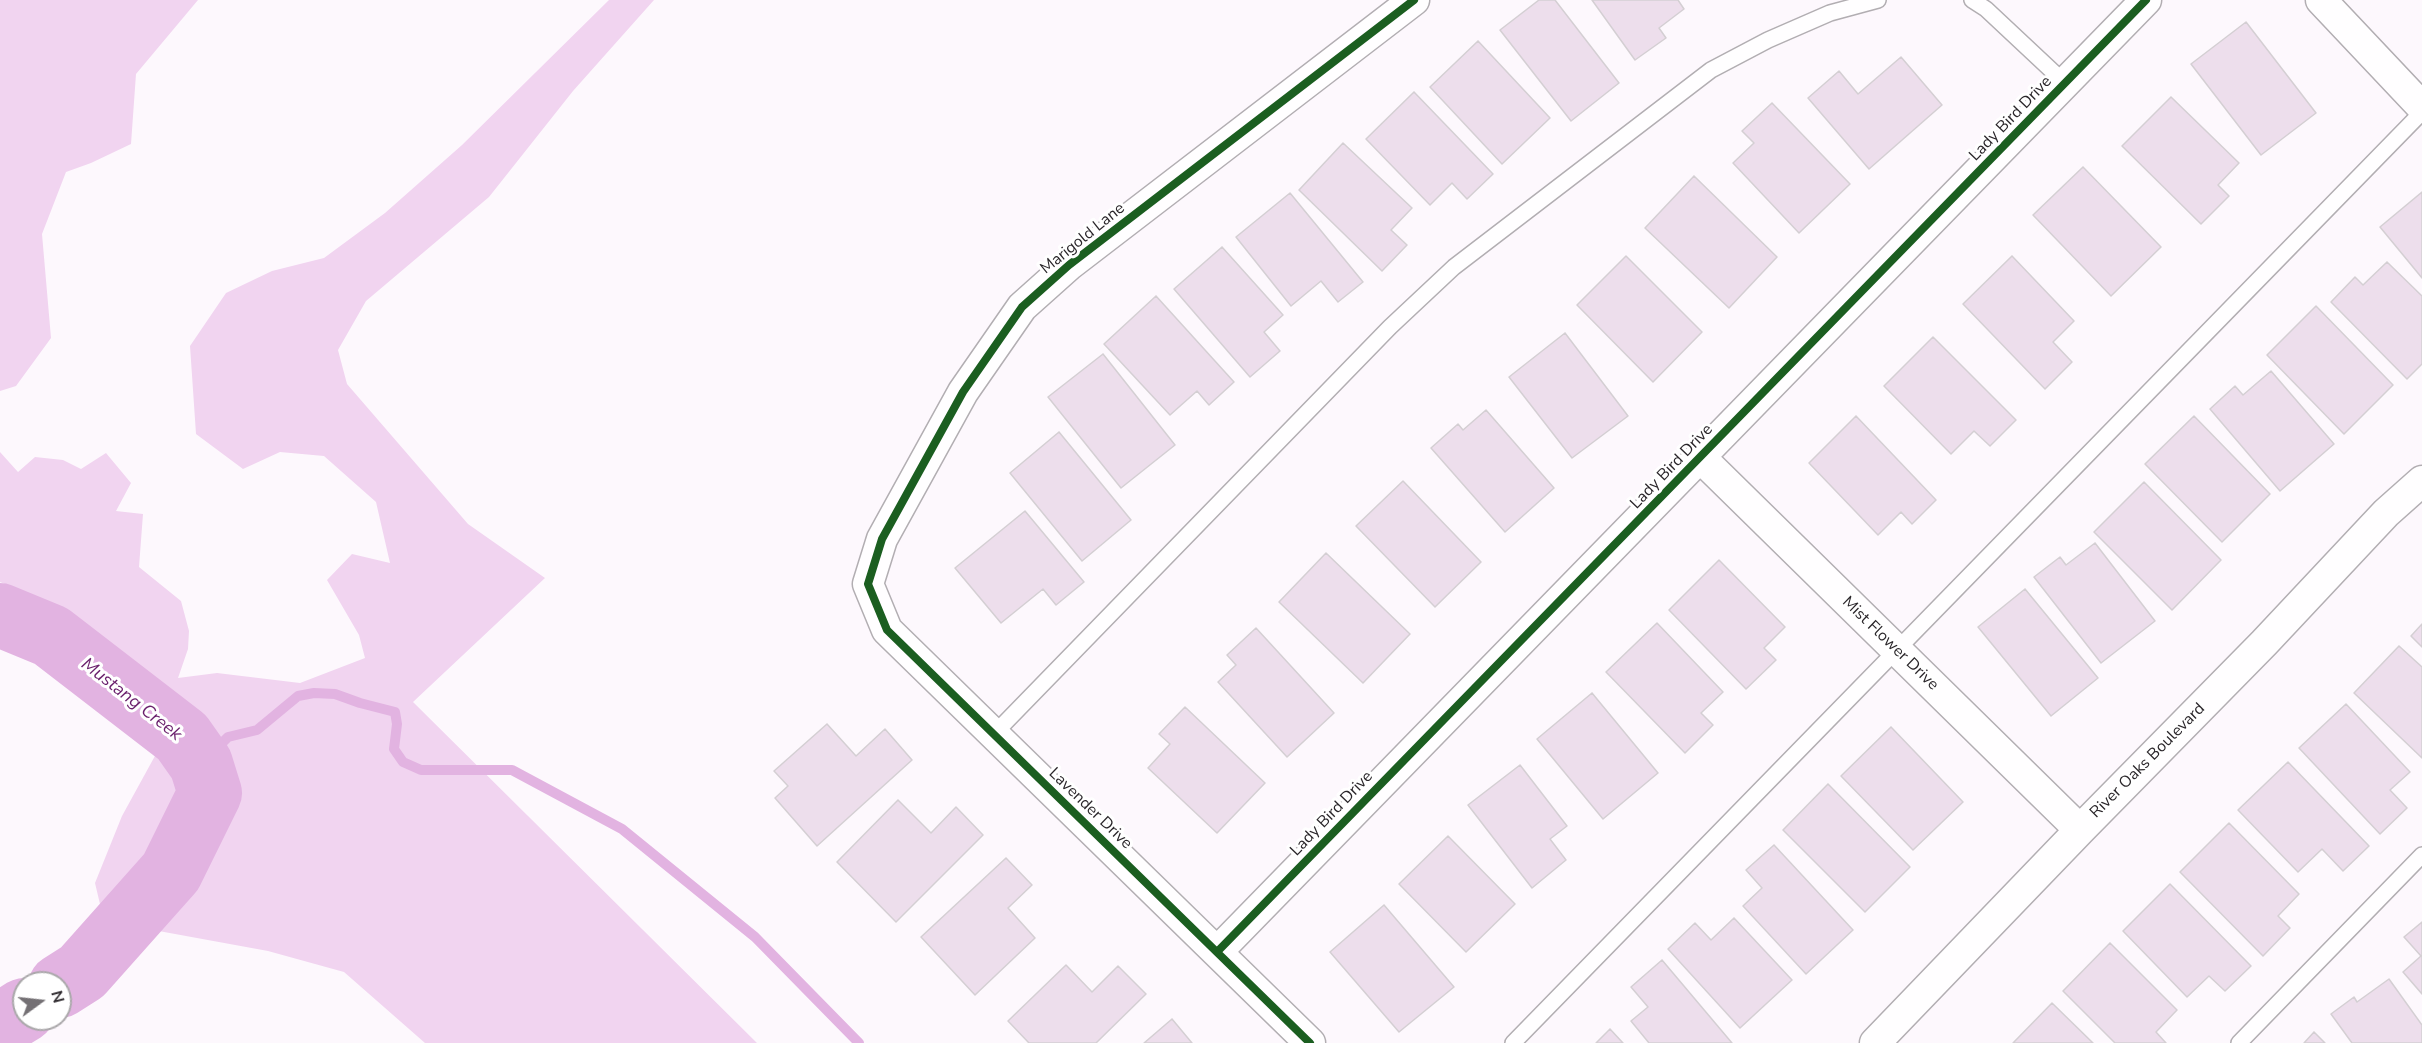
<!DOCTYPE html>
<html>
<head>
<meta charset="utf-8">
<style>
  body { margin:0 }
  #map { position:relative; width:2422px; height:1043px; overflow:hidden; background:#fdf8fd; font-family:"Nunito Sans",sans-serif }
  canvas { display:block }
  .north { position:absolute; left:12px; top:971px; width:60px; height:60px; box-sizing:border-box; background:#fff; border:2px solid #aaa8aa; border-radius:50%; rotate:75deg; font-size:16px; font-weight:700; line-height:24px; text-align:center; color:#2a262a }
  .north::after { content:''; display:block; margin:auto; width:21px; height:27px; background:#747074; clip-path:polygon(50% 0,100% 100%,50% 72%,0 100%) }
</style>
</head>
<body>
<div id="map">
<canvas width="2422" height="1043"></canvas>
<div class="north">N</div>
</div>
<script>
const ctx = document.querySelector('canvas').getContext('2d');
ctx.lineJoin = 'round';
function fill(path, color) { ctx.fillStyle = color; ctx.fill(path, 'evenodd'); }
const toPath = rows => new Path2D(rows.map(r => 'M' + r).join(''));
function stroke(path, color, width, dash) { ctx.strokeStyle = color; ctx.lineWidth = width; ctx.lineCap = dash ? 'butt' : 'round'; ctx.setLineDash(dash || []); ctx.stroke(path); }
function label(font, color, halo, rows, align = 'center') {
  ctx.font = font + ' "Nunito Sans",sans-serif'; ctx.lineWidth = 6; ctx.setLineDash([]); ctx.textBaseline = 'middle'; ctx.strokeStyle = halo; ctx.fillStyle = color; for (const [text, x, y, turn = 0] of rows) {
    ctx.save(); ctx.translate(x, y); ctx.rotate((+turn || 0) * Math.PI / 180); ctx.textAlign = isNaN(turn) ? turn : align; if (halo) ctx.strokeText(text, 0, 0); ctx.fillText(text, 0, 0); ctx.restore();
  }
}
fill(toPath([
  [0,0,198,0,136,74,131,144,91,163,66,172,42,234,51,338,16,386,0,391],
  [609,0,654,0,573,91,489,197,366,301,338,350,347,384,468,524,545,578,413,702,757,1043,425,1043,344,972,268,951,104,921,95,883,122,816,167,734,151,689,86,641,41,599,0,582,0,452,18,472,35,457,63,460,81,469,106,453,131,483,116,511,143,514,139,567,181,601,189,631,188,649,178,678,217,673,300,683,365,658,359,635,327,580,352,554,390,563,376,502,324,456,280,452,243,469,196,434,190,346,226,293,272,271,324,258,385,213,462,145]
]), '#f1d4f0');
stroke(toPath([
  [201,764,228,737,257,730,298,696,314,693,335,694,360,703,395,712,397,724,394,749,403,762,421,770,512,770,622,829,755,937,859,1043]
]), '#e2b3e1', 10);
stroke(toPath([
  [0,615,51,636,182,737,201,764,210,793,171,872,82,972,60,986],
  [0,1025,24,1010]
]), '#e2b3e1', 64);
const building = toPath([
  [1539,0,1555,0,1619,83,1571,121,1500,30,1539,0],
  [1592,0,1678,0,1684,9,1659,28,1666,38,1635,60,1592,0],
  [2246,22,2316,113,2261,155,2191,64,2246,22],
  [1478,41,1550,118,1502,164,1430,87,1478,41],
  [1901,57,1942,105,1869,169,1808,98,1839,71,1858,94,1901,57],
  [1414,92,1493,174,1467,199,1452,183,1430,205,1366,139,1414,92],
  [2171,97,2239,163,2218,185,2229,196,2201,224,2122,146,2171,97],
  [1772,103,1850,184,1799,233,1733,163,1754,143,1742,131,1772,103],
  [1343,143,1412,208,1391,230,1407,245,1382,271,1299,190,1343,143],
  [2083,167,2161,247,2111,296,2033,215,2083,167],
  [1694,176,1777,257,1729,308,1645,228,1694,176],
  [2422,192,2422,278,2380,227,2422,192],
  [1290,193,1363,282,1338,302,1321,281,1291,306,1236,237,1290,193],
  [1222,247,1283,315,1264,332,1280,351,1250,377,1174,289,1222,247],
  [1626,256,1702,332,1653,382,1577,305,1626,256],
  [2012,256,2074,321,2053,342,2072,362,2045,389,1963,304,2012,256],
  [2387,262,2422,296,2422,364,2407,379,2331,302,2355,277,2363,285,2387,262],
  [1156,296,1234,382,1209,405,1197,391,1170,415,1104,344,1156,296],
  [2316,306,2393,385,2344,434,2267,355,2316,306],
  [1565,333,1628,416,1572,458,1509,377,1565,333],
  [1933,337,2016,420,1990,446,1974,431,1951,454,1884,386,1933,337],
  [1103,354,1175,445,1121,488,1048,397,1103,354],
  [2271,371,2334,444,2280,491,2210,409,2235,386,2243,395,2271,371],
  [1486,410,1554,488,1505,532,1431,448,1458,424,1463,430,1486,410],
  [1856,416,1936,500,1912,524,1901,512,1878,535,1809,463,1856,416],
  [2194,416,2270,494,2222,542,2145,464,2194,416],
  [1059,432,1131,520,1082,561,1010,473,1059,432],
  [1403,481,1481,562,1435,607,1356,526,1403,481],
  [2144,482,2221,560,2172,610,2094,532,2144,482],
  [1025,511,1084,582,1056,605,1043,589,1001,623,955,568,1025,511],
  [2095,543,2155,621,2101,663,2034,577,2060,557,2066,565,2095,543],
  [1326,553,1410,634,1363,683,1279,602,1326,553],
  [1719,560,1785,627,1764,648,1776,660,1746,689,1669,610,1719,560],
  [2025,589,2098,678,2051,716,1978,627,2025,589],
  [1657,623,1723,692,1701,713,1713,725,1685,753,1606,672,1657,623],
  [2422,624,2422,647,2411,636,2422,624],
  [1256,628,1334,713,1287,757,1218,682,1236,665,1227,655,1256,628],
  [2399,646,2422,667,2422,758,2354,693,2399,646],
  [1592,693,1658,773,1603,819,1537,739,1592,693],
  [2346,704,2410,772,2390,790,2407,808,2380,834,2299,748,2346,704],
  [1185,707,1265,783,1217,833,1148,768,1170,744,1159,734,1185,707],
  [827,724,856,756,885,729,912,760,817,846,775,798,788,786,774,771,827,724],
  [1891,727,1963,802,1913,850,1841,776,1891,727],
  [2288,762,2369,846,2343,871,2322,849,2298,872,2238,810,2288,762],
  [1520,765,1567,826,1550,839,1566,860,1532,888,1468,805,1520,765],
  [1828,784,1910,867,1865,912,1783,830,1828,784],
  [898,800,931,833,956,807,983,835,896,922,837,862,898,800],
  [2229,823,2299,894,2278,916,2290,928,2263,956,2180,872,2229,823],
  [1448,836,1515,904,1466,952,1399,884,1448,836],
  [1774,845,1853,930,1806,974,1743,906,1762,888,1746,870,1774,845],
  [1006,858,1032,885,1008,908,1035,938,975,995,921,937,1006,858],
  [2170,884,2251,966,2225,991,2209,976,2187,997,2123,931,2170,884],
  [1384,905,1454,987,1399,1032,1330,952,1384,905],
  [1734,918,1792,980,1740,1028,1668,949,1695,923,1711,940,1734,918],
  [2422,922,2422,994,2403,972,2421,956,2404,937,2422,922],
  [2110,943,2177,1010,2156,1032,2166,1043,2115,1043,2063,991,2110,943],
  [1662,960,1732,1043,1649,1043,1631,1021,1648,1007,1631,987,1662,960],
  [1066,965,1092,992,1118,966,1146,994,1096,1043,1029,1043,1008,1021,1066,965],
  [2389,979,2422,1025,2422,1043,2352,1043,2331,1014,2354,997,2357,1002,2389,979],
  [2052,1003,2093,1043,2013,1043,2052,1003],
  [1172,1019,1192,1043,1144,1043,1172,1019],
  [1610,1029,1623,1043,1596,1043,1610,1029],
  [2314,1032,2325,1043,2304,1043,2314,1032]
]);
fill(building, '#eddeec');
stroke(building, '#d4cfd3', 1.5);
const lane = toPath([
  [1972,0,1986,9,2065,83],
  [994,734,1390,327,1454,267,1711,70,1768,40,1830,13,1878,0],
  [1513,1043,2422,112],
  [2239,1043,2422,855]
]);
const street = toPath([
  [2321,0,2422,107],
  [1700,457,2080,830],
  [1217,952,2146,0],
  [1310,1043,887,630,868,584,882,539,963,392,1022,307,1069,265,1414,0],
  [1875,1043,2080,830,2264,643,2386,513,2422,481]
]);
stroke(lane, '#b2aeb2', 18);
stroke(street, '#b2aeb2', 33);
stroke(lane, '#fffeff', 15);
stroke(street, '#fffeff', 30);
stroke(toPath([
  [1217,952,2146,0],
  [1310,1043,887,630,868,584,882,539,963,392,1022,307,1069,265,1414,0]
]), '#1b5e20', 8);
label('16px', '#2a262a', '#fff', [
  ["Lady Bird Drive",2011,119,-46],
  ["Marigold Lane",1083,239,-39],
  ["Lady Bird Drive",1672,467,-46],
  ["Mist Flower Drive",1890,644,44],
  ["River Oaks Boulevard",2148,761,-45],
  ["Lavender Drive",1090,809,44],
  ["Lady Bird Drive",1332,814,-46]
]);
label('italic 18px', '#6a1f6c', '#fff', [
  ["Mustang Creek",131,700,38]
]);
</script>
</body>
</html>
